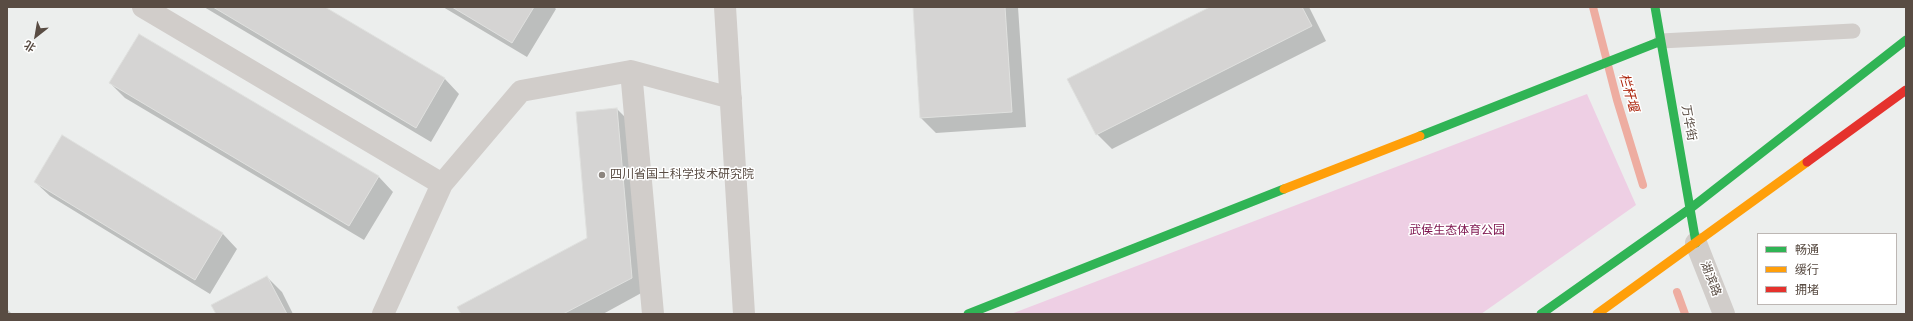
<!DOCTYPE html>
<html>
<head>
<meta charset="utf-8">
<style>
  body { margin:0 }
  #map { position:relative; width:1913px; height:321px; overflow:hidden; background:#eceeed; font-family:Jost,"Noto Sans SC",sans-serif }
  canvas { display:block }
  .frame { position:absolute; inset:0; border:8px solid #594c43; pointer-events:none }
  .legend { position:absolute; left:1757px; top:233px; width:140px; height:72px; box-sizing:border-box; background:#fff; border:1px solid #bdb7b4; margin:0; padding:5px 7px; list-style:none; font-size:12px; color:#594c43 }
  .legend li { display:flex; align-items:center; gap:8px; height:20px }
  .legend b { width:20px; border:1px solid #bdb7b4 }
  .north { position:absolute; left:16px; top:16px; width:40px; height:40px; -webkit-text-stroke:3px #fff; paint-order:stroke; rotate:211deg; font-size:11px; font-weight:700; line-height:16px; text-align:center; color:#594c43 }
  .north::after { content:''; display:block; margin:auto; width:14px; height:18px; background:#594c43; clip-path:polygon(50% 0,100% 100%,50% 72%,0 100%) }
</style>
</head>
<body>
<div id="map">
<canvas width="1913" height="321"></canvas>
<div class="frame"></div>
<ul class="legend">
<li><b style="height:5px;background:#30b455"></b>畅通</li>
<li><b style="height:5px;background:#ff9f0a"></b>缓行</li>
<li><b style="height:5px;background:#e5322d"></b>拥堵</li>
</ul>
<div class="north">北</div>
</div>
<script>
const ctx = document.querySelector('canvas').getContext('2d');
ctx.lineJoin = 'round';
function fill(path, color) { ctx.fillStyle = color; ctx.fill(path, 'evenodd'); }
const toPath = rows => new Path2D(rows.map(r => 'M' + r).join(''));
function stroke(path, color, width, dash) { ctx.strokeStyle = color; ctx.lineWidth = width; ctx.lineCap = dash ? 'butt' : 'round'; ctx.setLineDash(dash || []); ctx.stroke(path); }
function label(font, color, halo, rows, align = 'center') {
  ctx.font = font + ' Jost,"Noto Sans SC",sans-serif'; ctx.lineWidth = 3; ctx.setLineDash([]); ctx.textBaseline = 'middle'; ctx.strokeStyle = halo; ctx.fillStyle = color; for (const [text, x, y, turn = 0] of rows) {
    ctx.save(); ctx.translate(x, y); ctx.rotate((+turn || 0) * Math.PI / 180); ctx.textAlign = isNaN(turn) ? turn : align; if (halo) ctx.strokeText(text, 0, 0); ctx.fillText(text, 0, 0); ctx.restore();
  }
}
fill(toPath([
  [1587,94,1636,205,1481,314,1011,314]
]), '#eecfe4');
fill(toPath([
  [204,7,323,7,445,79,459,94,431,142],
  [443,7,554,7,556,9,527,57],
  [914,7,1018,7,1026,127,936,133,921,118],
  [1212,7,1309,7,1326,41,1112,149,1097,134],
  [139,35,379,177,393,192,364,240,125,98,110,83],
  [617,109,631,123,645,291,603,314,462,314,588,239],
  [63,136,223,234,237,249,210,294,50,196,35,182],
  [267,277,282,292,293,314,217,314],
  [7,309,12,314,7,314]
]), '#0003');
stroke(toPath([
  [1593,7,1617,100,1643,185],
  [1677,292,1685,314]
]), '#eeada1', 8);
const building = toPath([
  [213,7,325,7,445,78,416,128,213,7],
  [452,7,534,7,512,43,452,7],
  [913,7,1005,7,1012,112,920,118,913,7],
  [1210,7,1302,7,1312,26,1096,135,1067,79,1210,7],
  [139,34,379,176,349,226,109,83,139,34],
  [617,108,632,278,563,314,461,314,457,307,587,238,576,112,617,108],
  [62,135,223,233,195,280,34,182,62,135],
  [267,276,287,314,216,314,211,305,267,276]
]);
fill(building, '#d5d4d3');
stroke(building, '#dfe0de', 1);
stroke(toPath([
  [1661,41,1853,31]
]), '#d1cdca', 15);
stroke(toPath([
  [143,7,442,184],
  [725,7,744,314],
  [631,71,653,314],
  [1696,243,1724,314],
  [383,314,442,184,521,91,631,71,731,98]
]), '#d1cdca', 22);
stroke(toPath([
  [1655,7,1696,243],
  [1420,136,1661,41],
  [968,314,1284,189],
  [1541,314,1691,208,1906,40]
]), '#30b455', 9);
stroke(toPath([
  [1284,189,1420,136],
  [1597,314,1807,162]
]), '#ff9f0a', 9);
stroke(toPath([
  [1807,162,1906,90]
]), '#e5322d', 9);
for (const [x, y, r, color] of [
  [602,175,4,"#8c857e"]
]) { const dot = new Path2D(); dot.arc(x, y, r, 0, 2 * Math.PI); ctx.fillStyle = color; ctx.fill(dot); stroke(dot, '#fff', 1.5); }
label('12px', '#594c43', '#fff', [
  ["万华街",1688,123,80],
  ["湖滨路",1710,279,69]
]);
label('12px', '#594c43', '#fff', [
  ["四川省国土科学技术研究院",610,175]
], 'left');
label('12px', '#7c124d', '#fff', [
  ["武侯生态体育公园",1457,231]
]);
label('italic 13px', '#aa1f06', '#fff', [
  ["栏杆堰",1628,93,74]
]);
</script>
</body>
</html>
